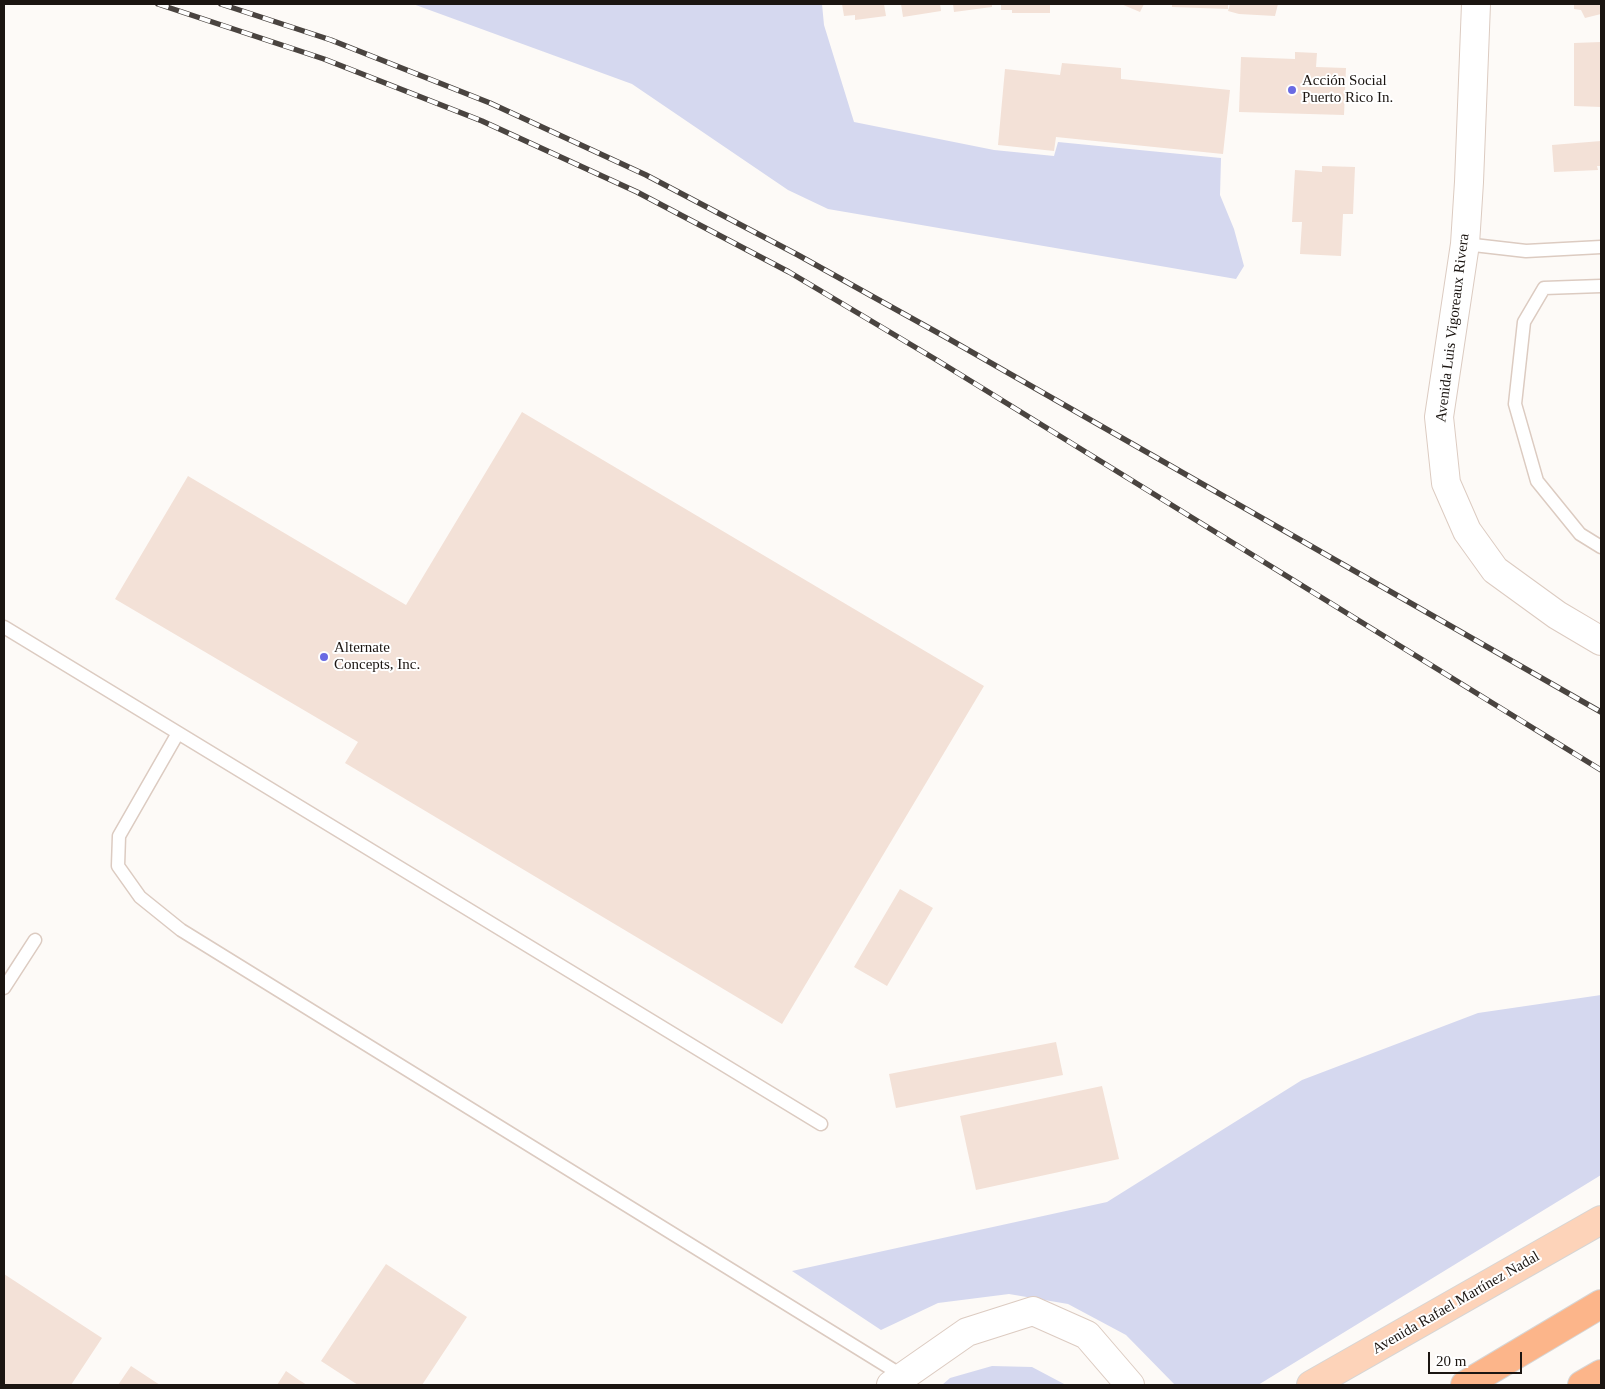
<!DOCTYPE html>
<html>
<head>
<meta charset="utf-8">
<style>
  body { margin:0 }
  #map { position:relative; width:1605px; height:1389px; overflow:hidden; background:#fdfaf7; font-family:"Times New Roman",serif }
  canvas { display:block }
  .frame { position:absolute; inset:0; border:5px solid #1b1511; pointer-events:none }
  .scale { position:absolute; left:1428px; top:1352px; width:94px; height:22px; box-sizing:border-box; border:2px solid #1b1511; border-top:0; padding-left:6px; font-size:15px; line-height:18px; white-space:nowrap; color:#1b1511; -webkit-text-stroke:4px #fff; paint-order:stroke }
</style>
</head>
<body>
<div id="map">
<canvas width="1605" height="1389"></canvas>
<div class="frame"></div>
<div class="scale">20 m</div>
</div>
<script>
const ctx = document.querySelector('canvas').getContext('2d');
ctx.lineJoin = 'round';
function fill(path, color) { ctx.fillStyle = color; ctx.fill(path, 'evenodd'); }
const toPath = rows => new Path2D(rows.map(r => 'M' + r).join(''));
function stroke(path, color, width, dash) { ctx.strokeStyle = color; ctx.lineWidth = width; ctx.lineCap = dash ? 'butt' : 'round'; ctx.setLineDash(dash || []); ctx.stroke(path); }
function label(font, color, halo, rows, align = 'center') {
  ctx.font = font + ' "Times New Roman",serif'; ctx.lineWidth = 4; ctx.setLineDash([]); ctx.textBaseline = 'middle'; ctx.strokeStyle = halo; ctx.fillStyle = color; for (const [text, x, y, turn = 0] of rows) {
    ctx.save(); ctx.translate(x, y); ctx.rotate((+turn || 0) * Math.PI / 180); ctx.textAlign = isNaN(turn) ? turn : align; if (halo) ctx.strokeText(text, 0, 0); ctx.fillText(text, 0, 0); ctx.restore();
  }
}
fill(toPath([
  [413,4,822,4,824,25,854,122,994,150,1054,156,1058,142,1221,158,1220,195,1234,229,1244,266,1236,279,828,209,788,190,632,84],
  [1601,995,1601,1175,1258,1385,1175,1385,1126,1335,1068,1304,1009,1294,938,1303,881,1330,792,1271,1107,1202,1302,1080,1478,1013],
  [992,1366,1032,1367,1066,1385,942,1385,950,1378]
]), '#d5d8ef');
fill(toPath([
  [842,4,884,4,886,16,855,20,855,15,844,16],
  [901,4,940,4,941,11,903,17],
  [953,4,992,4,992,7,954,12],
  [1001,4,1050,4,1050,13,1012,13,1012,10,1001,10],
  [1121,4,1144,4,1140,12],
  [1172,4,1228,4,1228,9,1172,7],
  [1230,4,1278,4,1275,16,1239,14,1228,11],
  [1574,4,1601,4,1601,14,1585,18,1581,10,1574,9],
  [1601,42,1601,107,1574,106,1574,43],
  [1295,52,1317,53,1316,67,1346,68,1344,115,1239,112,1241,57,1295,59],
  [1062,63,1121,68,1121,79,1230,90,1223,154,1056,137,1054,151,998,145,1005,69,1060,75],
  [1601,141,1601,166,1597,166,1598,170,1554,172,1552,145],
  [1322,166,1355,167,1353,214,1343,214,1341,256,1300,254,1302,222,1292,222,1295,170,1322,172],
  [522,412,984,686,782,1024,345,763,358,742,115,599,188,476,406,605],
  [900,889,933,908,887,986,854,967],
  [1056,1042,1063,1075,896,1108,889,1074],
  [1102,1086,1119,1159,976,1190,960,1116],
  [386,1264,467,1317,422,1385,358,1385,321,1361],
  [4,1274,102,1338,71,1385,4,1385],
  [131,1366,160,1385,118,1385],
  [286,1371,299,1380,307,1385,277,1385]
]), '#f3e1d7');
const service = toPath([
  [1465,244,1526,251,1601,247],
  [1601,286,1544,288,1524,322,1515,404,1537,481,1580,534,1601,547],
  [4,627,821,1124],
  [178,733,119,836,118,866,140,897,181,930,903,1376],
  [4,988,35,940]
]);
const secondary = toPath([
  [1476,4,1469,182,1465,244,1439,417,1446,483,1467,531,1495,570,1557,615,1601,641],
  [891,1385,967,1332,1033,1311,1087,1335,1130,1385]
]);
const primary = toPath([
  [1311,1385,1601,1220]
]);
const motorway = toPath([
  [1465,1385,1601,1304],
  [1582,1385,1601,1374]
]);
stroke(service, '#dccbc1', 15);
stroke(secondary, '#dccbc1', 30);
stroke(primary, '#d6d5d4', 30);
stroke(motorway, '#d6d5d4', 30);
stroke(service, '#fff', 12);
stroke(secondary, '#fff', 28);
stroke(primary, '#fdd3b9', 28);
stroke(motorway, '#fcb58a', 28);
const rail = toPath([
  [158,4,324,59,482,121,637,192,789,272,935,359,1601,770],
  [221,4,331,40,490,103,646,175,798,255,949,339,1601,712]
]);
stroke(rail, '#4a4440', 5.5);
stroke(rail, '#fff', 4, [11]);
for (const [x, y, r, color] of [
  [1292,90,5,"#696ae3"],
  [324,657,5,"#696ae3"]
]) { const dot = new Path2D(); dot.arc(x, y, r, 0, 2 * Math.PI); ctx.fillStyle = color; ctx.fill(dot); stroke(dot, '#fff', 2); }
label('15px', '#1b1511', '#fff', [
  ["Acción Social",1302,81],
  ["Puerto Rico In.",1302,98],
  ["Alternate",334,648],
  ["Concepts, Inc.",334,665]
], 'left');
label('15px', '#1b1511', '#fff', [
  ["Avenida Luis Vigoreaux Rivera",1453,328,-83],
  ["Avenida Rafael Martínez Nadal",1456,1303,-30]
]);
</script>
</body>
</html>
